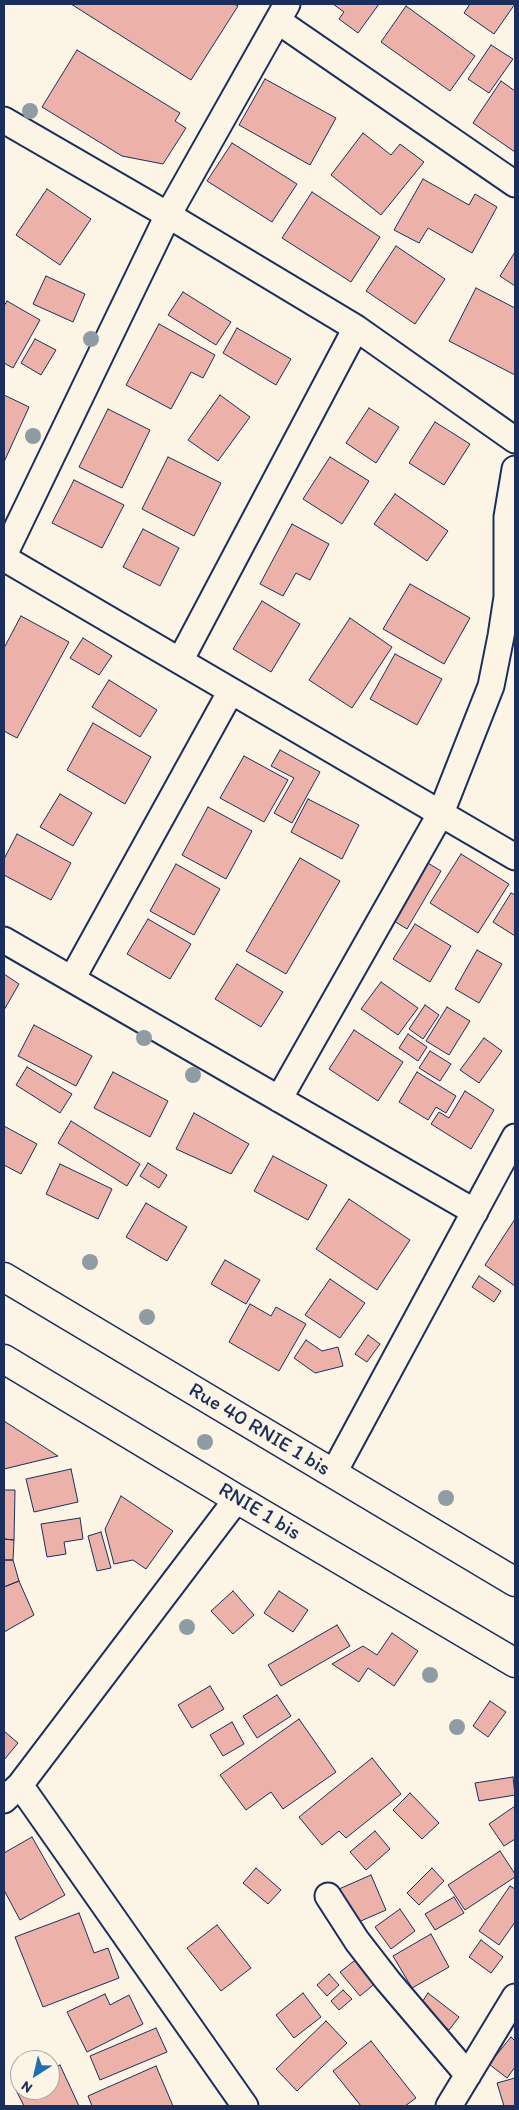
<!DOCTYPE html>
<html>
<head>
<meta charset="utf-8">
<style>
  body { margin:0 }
  #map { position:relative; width:519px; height:2110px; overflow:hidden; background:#fcf5e5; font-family:Itim,sans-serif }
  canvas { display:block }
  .frame { position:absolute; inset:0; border:5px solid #1b2f5e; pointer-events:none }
  .north { position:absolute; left:10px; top:2050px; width:50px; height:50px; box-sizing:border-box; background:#fcf5e5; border:1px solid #a2a6af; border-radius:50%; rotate:215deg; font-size:14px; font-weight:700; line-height:20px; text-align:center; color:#1b2f5e }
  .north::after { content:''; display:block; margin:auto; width:18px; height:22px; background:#1f6fb2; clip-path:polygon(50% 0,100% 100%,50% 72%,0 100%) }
</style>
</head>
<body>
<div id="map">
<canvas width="519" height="2110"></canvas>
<div class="frame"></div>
<div class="north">N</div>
</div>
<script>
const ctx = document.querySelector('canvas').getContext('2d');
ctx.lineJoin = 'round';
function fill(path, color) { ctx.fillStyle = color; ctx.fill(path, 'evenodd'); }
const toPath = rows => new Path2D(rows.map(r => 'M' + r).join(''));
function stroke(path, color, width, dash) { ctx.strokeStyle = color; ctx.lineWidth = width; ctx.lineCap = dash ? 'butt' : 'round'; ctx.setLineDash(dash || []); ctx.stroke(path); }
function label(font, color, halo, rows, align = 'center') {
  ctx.font = font + ' Itim,sans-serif'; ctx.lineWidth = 4; ctx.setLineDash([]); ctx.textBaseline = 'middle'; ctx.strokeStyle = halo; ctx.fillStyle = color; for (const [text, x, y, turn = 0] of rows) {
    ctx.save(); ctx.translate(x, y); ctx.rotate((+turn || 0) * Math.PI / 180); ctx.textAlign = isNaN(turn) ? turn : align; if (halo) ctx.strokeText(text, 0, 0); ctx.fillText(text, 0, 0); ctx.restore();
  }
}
const building = toPath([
  [71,4,234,4,238,6,191,80,71,4],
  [333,4,379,4,358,33,339,19,344,12,333,4],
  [470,4,515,4,494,34,464,13,470,4],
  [406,6,475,56,450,91,381,42,406,6],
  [491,45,513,59,489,93,468,79,491,45],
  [77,50,180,113,175,121,186,128,163,164,122,156,42,107,77,50],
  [265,79,336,118,310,165,239,125,265,79],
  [501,81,515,91,515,152,473,123,501,81],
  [363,133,391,155,400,144,424,162,381,215,331,175,363,133],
  [232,143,297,184,272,222,207,181,232,143],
  [423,179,469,205,475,194,497,207,472,253,428,228,419,243,394,230,423,179],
  [47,189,91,219,60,265,16,235,47,189],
  [312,192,380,237,351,282,282,238,312,192],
  [396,246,445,279,415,324,366,291,396,246],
  [515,252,515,286,500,276,515,252],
  [46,276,85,294,73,322,33,304,46,276],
  [476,288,515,308,515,375,449,341,476,288],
  [183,292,231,322,216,345,168,315,183,292],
  [7,301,40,320,13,368,4,363,4,306,7,301],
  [159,324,215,355,203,378,191,372,171,409,126,385,159,324],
  [237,328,291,359,276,385,223,353,237,328],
  [35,339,56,350,41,375,21,363,35,339],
  [4,395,29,407,4,462,4,395],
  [220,395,250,417,218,461,188,440,220,395],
  [369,408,399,427,376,463,346,443,369,408],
  [108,409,150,430,122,488,79,467,108,409],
  [435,422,470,444,444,485,409,463,435,422],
  [168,457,221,483,194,536,142,509,168,457],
  [330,457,369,481,342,524,303,499,330,457],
  [74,480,124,505,102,548,52,523,74,480],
  [395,494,448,531,427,561,374,524,395,494],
  [292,524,329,544,310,580,296,573,283,596,260,584,292,524],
  [143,529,179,548,160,586,123,567,143,529],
  [410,584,470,618,444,664,383,629,410,584],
  [262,601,300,624,271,672,233,649,262,601],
  [21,616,69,642,17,738,4,731,4,648,21,616],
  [350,618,392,647,352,708,309,680,350,618],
  [83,638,112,656,99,675,70,658,83,638],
  [395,654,442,679,417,725,370,699,395,654],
  [109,680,157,710,140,737,92,707,109,680],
  [93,723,151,757,125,804,67,770,93,723],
  [280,750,320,772,292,823,274,813,294,778,271,766,280,750],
  [244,756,288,780,264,822,220,798,244,756],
  [60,794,92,813,73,846,40,827,60,794],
  [308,799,359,825,342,859,291,832,308,799],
  [208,807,252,831,226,879,182,855,208,807],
  [17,834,71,863,51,900,4,875,4,859,17,834],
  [461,854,509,884,478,933,430,903,461,854],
  [300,858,340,881,286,974,246,951,300,858],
  [423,860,441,871,407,929,389,918,423,860],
  [176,864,220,889,194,935,150,911,176,864],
  [511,893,515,895,515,936,493,922,511,893],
  [148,919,191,944,170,979,127,954,148,919],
  [415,924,451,946,430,982,393,959,415,924],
  [477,950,502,964,479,1003,455,989,477,950],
  [237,964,283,992,261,1027,215,999,237,964],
  [4,974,19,984,4,1010,4,974],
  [381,982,418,1008,398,1035,361,1009,381,982],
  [425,1005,439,1015,423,1039,409,1029,425,1005],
  [447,1007,470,1021,449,1055,426,1041,447,1007],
  [34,1025,92,1056,76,1086,18,1056,34,1025],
  [354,1030,403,1062,378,1101,329,1069,354,1030],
  [408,1034,427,1047,418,1061,399,1048,408,1034],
  [484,1038,502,1051,479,1083,460,1070,484,1038],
  [430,1051,451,1064,440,1081,419,1068,430,1051],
  [27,1067,72,1094,60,1113,16,1085,27,1067],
  [113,1072,168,1101,150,1137,94,1108,113,1072],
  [417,1072,456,1096,446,1113,436,1107,428,1120,399,1102,417,1072],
  [465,1091,494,1110,471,1149,431,1124,439,1112,449,1118,465,1091],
  [194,1113,249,1144,231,1174,176,1149,194,1113],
  [71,1121,140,1164,127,1186,58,1143,71,1121],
  [4,1126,37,1144,21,1174,4,1165,4,1126],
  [273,1156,327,1185,308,1220,254,1191,273,1156],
  [148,1163,167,1175,159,1188,140,1176,148,1163],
  [60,1164,112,1189,98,1219,46,1194,60,1164],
  [349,1199,410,1240,377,1290,316,1249,349,1199],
  [146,1203,187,1227,167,1261,126,1237,146,1203],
  [515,1219,515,1286,485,1265,515,1219],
  [225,1260,260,1280,246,1304,211,1284,225,1260],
  [479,1276,501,1291,494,1302,472,1287,479,1276],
  [330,1279,365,1303,340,1338,305,1315,330,1279],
  [250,1304,271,1316,276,1307,306,1324,279,1371,229,1342,250,1304],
  [368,1335,380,1344,367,1362,355,1354,368,1335],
  [306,1340,322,1351,338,1347,343,1366,315,1373,294,1358,306,1340],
  [4,1421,58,1456,4,1469,4,1421],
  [71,1469,78,1502,34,1512,26,1479,71,1469],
  [4,1490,15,1490,14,1540,4,1539,4,1490],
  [121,1496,173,1531,146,1569,133,1560,114,1564,105,1529,121,1496],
  [80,1518,83,1539,64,1542,66,1554,47,1557,41,1524,80,1518],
  [101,1532,111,1568,97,1571,88,1536,101,1532],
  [4,1539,14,1540,13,1560,4,1560,4,1539],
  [4,1560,13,1560,19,1581,4,1587,4,1560],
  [19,1581,34,1615,4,1632,4,1587,19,1581],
  [233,1591,254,1615,233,1634,211,1611,233,1591],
  [279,1591,308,1610,293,1632,264,1613,279,1591],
  [337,1625,350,1646,281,1686,268,1665,337,1625],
  [392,1633,418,1651,394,1686,368,1668,359,1682,332,1664,363,1646,377,1655,392,1633],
  [210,1686,224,1709,192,1728,178,1705,210,1686],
  [277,1695,291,1716,257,1738,243,1716,277,1695],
  [490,1701,506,1712,488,1737,473,1726,490,1701],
  [299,1719,336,1772,283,1809,271,1792,246,1810,220,1775,299,1719],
  [232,1722,244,1744,223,1756,210,1735,232,1722],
  [4,1731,18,1743,4,1760,4,1731],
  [372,1758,401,1794,346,1838,339,1831,322,1845,299,1817,372,1758],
  [513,1777,515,1795,479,1801,475,1783,513,1777],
  [410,1793,439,1823,422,1839,393,1810,410,1793],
  [515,1806,515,1839,504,1846,489,1824,515,1806],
  [375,1831,390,1849,366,1870,350,1852,375,1831],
  [32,1837,65,1895,20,1920,4,1890,4,1853,32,1837],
  [500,1851,515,1874,515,1877,465,1910,448,1885,500,1851],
  [256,1868,281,1890,268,1904,243,1883,256,1868],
  [432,1868,444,1881,419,1905,407,1893,432,1868],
  [371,1875,386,1910,354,1924,339,1889,371,1875],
  [510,1886,515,1889,515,1922,499,1945,479,1931,510,1886],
  [454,1897,464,1913,435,1930,425,1914,454,1897],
  [400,1909,415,1931,391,1949,375,1927,400,1909],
  [79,1913,94,1953,108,1948,119,1978,43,2007,15,1937,79,1913],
  [217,1925,251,1968,221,1991,187,1948,217,1925],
  [431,1934,449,1967,412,1988,393,1956,431,1934],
  [481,1940,503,1957,491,1973,469,1957,481,1940],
  [358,1958,378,1981,360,1996,340,1972,358,1958],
  [329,1974,339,1985,327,1996,317,1985,329,1974],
  [343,1990,352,1999,339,2010,331,2001,343,1990],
  [303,1993,321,2017,294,2038,276,2015,303,1993],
  [428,1993,459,2017,449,2030,419,2007,428,1993],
  [105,1994,110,2005,129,1995,143,2024,87,2052,67,2012,105,1994],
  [326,2021,347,2043,297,2091,276,2069,326,2021],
  [156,2028,167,2052,100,2080,90,2056,156,2028],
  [511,2037,515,2041,515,2067,507,2078,489,2064,511,2037],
  [371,2041,416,2098,405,2106,361,2106,333,2071,371,2041],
  [60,2065,79,2106,24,2106,14,2086,20,2084,20,2090,50,2090,50,2070,60,2065],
  [156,2066,173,2106,92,2106,88,2096,156,2066],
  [515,2078,515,2106,504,2106,497,2083,515,2078]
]);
fill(building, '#ecb1a9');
stroke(building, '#1b2f5e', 1);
const street = toPath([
  [278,21,515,184],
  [4,120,168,215,356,328,515,440],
  [4,555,168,215,287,4],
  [4,558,515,857],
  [180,661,356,328],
  [4,940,475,1212],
  [72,979,231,691],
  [279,1099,441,813,491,686,501,636,507,597,507,517,515,469],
  [333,1474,515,1137],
  [20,1785,245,2106],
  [4,1800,20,1785,237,1499],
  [328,1896,357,1941,388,1981,468,2075],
  [449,2106,515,1997]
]);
const primary = toPath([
  [4,1277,515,1582],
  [4,1359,237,1499,515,1663]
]);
stroke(street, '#1b2f5e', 29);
stroke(primary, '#1b2f5e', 31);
stroke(street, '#fcf5e5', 25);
stroke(primary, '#fcf5e5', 28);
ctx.fillStyle = '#909ca4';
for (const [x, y] of [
  [30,111],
  [91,339],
  [33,436],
  [144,1038],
  [193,1075],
  [90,1262],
  [147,1317],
  [205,1442],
  [446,1498],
  [187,1627],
  [430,1675],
  [457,1727]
]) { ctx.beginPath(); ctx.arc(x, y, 8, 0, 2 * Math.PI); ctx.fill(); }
label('21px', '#1b2f5e', '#fcf5e5', [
  ["Rue 40 RNIE 1 bis",259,1430,31],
  ["RNIE 1 bis",259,1512,31]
]);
</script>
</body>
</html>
